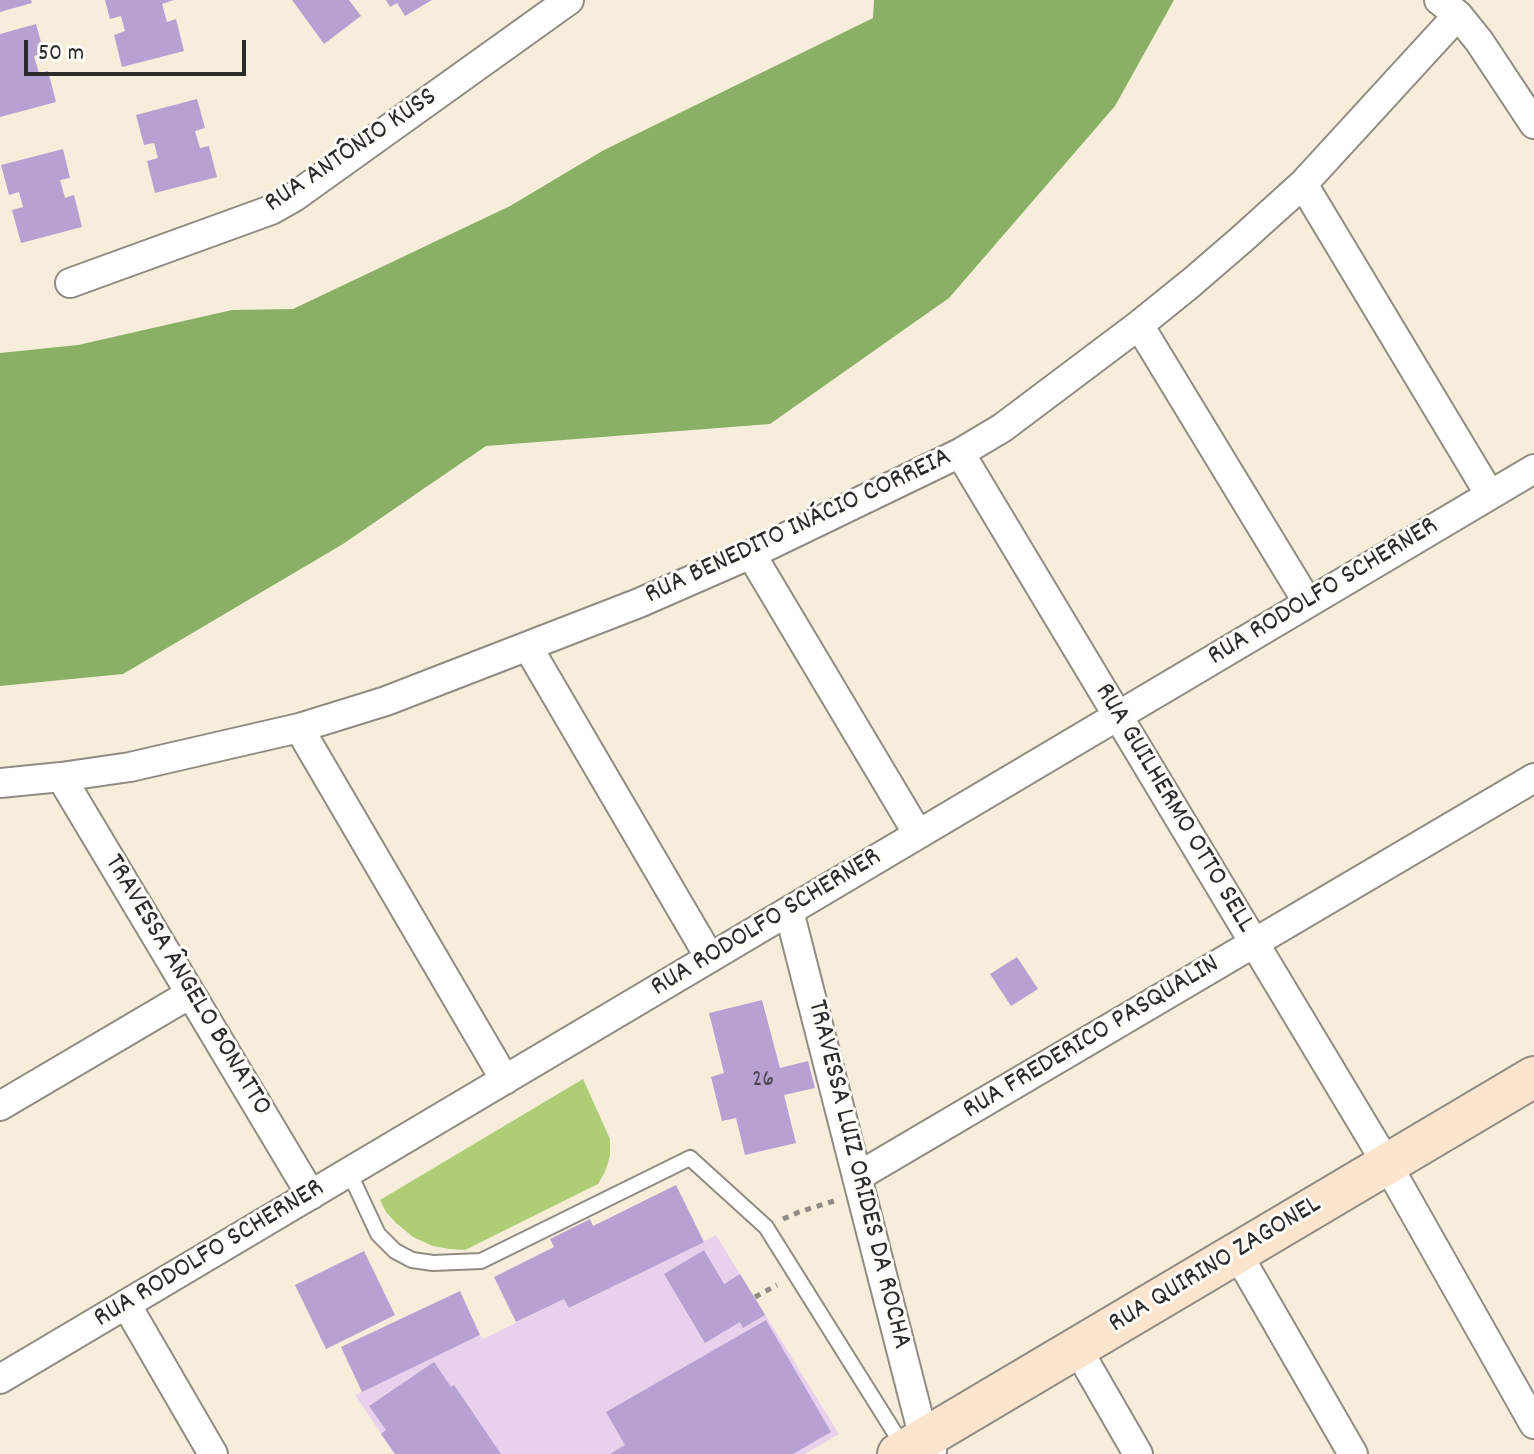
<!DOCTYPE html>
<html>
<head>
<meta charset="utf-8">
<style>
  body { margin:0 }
  #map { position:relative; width:1534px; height:1454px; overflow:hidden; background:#f6eedb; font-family:Dekko,sans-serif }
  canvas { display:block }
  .scale { position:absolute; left:24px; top:40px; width:222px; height:36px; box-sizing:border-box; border:4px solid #2b2b2b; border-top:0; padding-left:10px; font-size:24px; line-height:28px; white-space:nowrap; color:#2b2b2b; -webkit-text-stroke:6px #fdfcf7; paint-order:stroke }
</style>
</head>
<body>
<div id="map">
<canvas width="1534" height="1454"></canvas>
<div class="scale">50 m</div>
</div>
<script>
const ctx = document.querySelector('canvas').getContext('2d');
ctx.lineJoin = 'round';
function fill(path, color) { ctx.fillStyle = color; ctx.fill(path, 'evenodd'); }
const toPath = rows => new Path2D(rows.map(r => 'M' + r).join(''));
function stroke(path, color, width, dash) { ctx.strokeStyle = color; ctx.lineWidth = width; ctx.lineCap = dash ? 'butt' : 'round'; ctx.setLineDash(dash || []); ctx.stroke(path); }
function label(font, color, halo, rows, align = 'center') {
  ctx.font = font + ' Dekko,sans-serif'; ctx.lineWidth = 6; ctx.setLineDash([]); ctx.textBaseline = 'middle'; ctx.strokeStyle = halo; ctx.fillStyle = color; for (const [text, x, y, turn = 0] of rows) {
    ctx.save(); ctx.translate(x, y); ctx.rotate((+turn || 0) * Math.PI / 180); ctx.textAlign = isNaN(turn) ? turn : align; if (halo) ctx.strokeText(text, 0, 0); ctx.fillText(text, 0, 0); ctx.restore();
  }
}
fill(toPath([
  [716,1235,839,1434,805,1454,395,1454,355,1395,480,1335,483,1339,564,1299,570,1308]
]), '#e9d1ed');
fill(toPath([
  [583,1079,610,1139,610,1156,605,1172,598,1184,465,1250,449,1249,433,1246,413,1237,396,1223,386,1212,380,1200]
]), '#aecd75');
fill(toPath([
  [874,0,1174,0,1115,106,949,298,770,424,486,446,343,544,123,674,0,686,0,353,78,345,232,310,293,309,510,206,604,150,873,18]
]), '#8ab066');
fill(toPath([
  [0,0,31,0,32,3,0,12],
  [105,0,174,0,162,4,167,22,176,19,184,51,122,67,114,35,125,31,121,16,110,19],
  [292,0,349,0,361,16,324,44],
  [386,0,432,0,405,16,397,3,390,7],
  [36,24,44,53,34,56,39,73,48,71,56,102,0,117,0,34],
  [197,99,205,128,195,131,200,148,209,146,217,177,155,193,147,161,158,158,154,143,144,145,136,115],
  [63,149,70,178,60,180,65,198,74,195,82,227,21,243,12,210,23,207,19,192,9,195,1,165],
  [1017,957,1038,989,1011,1006,990,974],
  [762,1000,780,1068,808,1061,815,1088,784,1095,796,1143,745,1155,736,1118,722,1121,711,1077,724,1073,709,1013],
  [676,1185,704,1242,569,1308,564,1299,516,1322,494,1277,554,1247,550,1239,590,1219,593,1226],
  [704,1250,724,1284,740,1274,765,1315,743,1328,740,1322,705,1343,664,1274],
  [364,1251,395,1315,326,1349,295,1285],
  [460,1291,480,1335,362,1392,341,1347],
  [766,1320,831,1432,793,1454,610,1454,625,1445,606,1412],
  [434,1362,451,1387,454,1385,501,1454,395,1454,381,1434,386,1430,369,1406]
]), '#b6a1d2');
const lane = toPath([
  [349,1172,378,1234,395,1251,412,1260,433,1263,481,1261,690,1158,766,1227,903,1446]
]);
const street = toPath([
  [1439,0,1458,15,1479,41,1534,124],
  [1303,184,1490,495],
  [70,283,271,210,294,197,569,0],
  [1139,325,1308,603],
  [960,453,1387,1164,1534,1424],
  [751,554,918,834],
  [528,647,710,958],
  [299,728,505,1080],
  [61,777,311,1195],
  [0,783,61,777,130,767,299,728,386,701,639,603,751,554,960,453,1002,428,1139,325,1191,283,1242,239,1303,184,1458,15],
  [789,911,924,1439,932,1451],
  [0,1106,190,994],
  [857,1177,1534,778],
  [1237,1253,1353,1454],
  [126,1304,213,1454],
  [1077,1348,1138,1454],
  [0,1379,1534,469]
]);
const secondary = toPath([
  [898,1454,1534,1077]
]);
stroke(lane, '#908c83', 18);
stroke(street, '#908c83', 32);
stroke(secondary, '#908c83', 44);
stroke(toPath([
  [783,1219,799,1212,837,1200],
  [755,1297,777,1285]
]), '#908c83', 5, [6, 6]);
stroke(lane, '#fff', 14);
stroke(street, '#fff', 28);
stroke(secondary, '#fce5cf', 40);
label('24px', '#4e4855', null, [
  ["26",763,1082]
]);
label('28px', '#2b2b2b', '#fdfcf7', [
  ["RUA ANTÔNIO KUSS",352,152,-34],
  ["RUA BENEDITO INÁCIO CORREIA",799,528,-25],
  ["RUA RODOLFO SCHERNER",1324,593,-31],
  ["RUA GUILHERMO OTTO SELL",1173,809,59],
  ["RUA RODOLFO SCHERNER",767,924,-31],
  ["TRAVESSA ÂNGELO BONATTO",186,986,59],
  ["RUA FREDERICO PASQUALIN",1092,1039,-31],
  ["TRAVESSA LUIZ ORIDES DA ROCHA",857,1175,76],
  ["RUA RODOLFO SCHERNER",210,1255,-31],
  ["RUA QUIRINO ZAGONEL",1216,1266,-31]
]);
</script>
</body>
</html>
